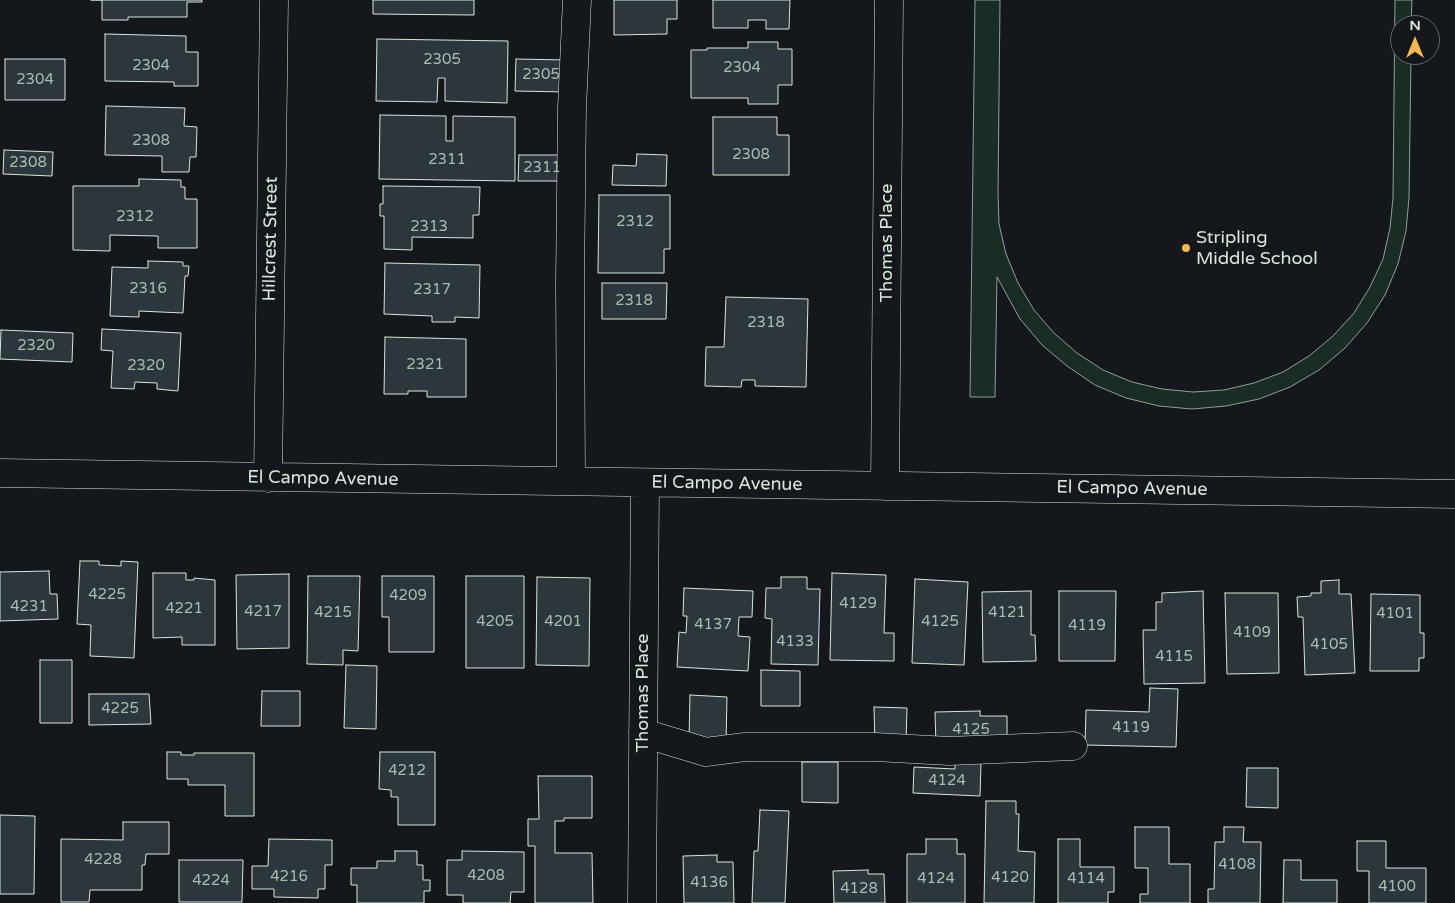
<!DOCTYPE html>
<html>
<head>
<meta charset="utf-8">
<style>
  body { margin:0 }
  #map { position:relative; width:1455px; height:903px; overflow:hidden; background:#14181c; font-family:"Varela Round",sans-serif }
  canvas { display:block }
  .north { position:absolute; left:1390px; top:15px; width:50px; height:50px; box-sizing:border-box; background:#14181c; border:1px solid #626a69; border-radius:50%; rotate:0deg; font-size:14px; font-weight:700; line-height:20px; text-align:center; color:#d8e6dc }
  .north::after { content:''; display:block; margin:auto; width:18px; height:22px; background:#ffb74d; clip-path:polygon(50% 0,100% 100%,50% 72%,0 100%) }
</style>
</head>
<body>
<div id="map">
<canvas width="1455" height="903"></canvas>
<div class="north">N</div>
</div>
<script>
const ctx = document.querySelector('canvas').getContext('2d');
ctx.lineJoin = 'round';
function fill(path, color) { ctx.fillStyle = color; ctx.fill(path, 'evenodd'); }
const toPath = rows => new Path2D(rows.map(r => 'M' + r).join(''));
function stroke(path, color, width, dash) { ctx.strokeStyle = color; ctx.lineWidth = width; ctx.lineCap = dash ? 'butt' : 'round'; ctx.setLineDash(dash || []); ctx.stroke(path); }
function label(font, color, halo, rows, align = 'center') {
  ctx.font = font + ' "Varela Round",sans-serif'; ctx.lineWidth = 4; ctx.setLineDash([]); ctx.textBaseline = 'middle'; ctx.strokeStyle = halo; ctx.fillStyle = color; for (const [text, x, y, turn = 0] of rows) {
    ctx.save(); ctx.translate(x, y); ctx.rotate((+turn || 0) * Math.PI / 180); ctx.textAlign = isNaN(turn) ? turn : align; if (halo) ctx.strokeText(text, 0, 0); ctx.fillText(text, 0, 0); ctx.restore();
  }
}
const green = toPath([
  [975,0,1000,0,998,193,999,224,1006,254,1018,283,1034,310,1054,333,1077,353,1103,370,1132,382,1162,389,1193,392,1224,390,1254,383,1283,372,1309,356,1333,336,1354,313,1370,287,1383,259,1390,228,1393,198,1395,0,1412,0,1411,25,1400,25,1400,55,1411,55,1409,198,1406,231,1398,264,1385,295,1367,323,1345,348,1319,370,1290,387,1259,399,1226,406,1192,409,1159,406,1126,398,1095,385,1067,366,1042,345,1020,319,997,277,995,397,970,397,975,0]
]);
fill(green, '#1a2d24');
stroke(green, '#939e99', 1);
const building = toPath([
  [91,0,202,0,202,2,187,2,187,17,128,17,128,20,102,20,102,0,91,0],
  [373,0,474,0,474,15,373,14,373,0],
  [614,0,677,0,677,19,667,19,667,34,614,35,614,0],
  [713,0,790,0,789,29,766,29,766,20,748,20,748,28,713,28,713,0],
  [105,34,186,36,186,52,198,52,198,86,174,86,174,82,105,81,105,34],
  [377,39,508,41,507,103,445,101,445,78,438,78,437,102,376,101,377,39],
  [748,42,778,42,778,49,792,49,792,85,778,85,778,104,748,104,748,98,691,98,691,50,707,50,707,48,748,48,748,42],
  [5,59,65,59,65,100,5,100,5,59],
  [516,59,567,60,567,92,515,91,516,59],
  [106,106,185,108,184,126,197,127,196,157,190,157,189,172,162,172,162,156,105,155,106,106],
  [380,115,446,116,446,141,453,141,453,116,515,117,515,181,379,179,380,115],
  [713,117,777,117,777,135,789,135,789,175,713,175,713,117],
  [4,150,53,152,52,176,3,174,4,150],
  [637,154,667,155,666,186,612,185,613,165,636,166,637,154],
  [519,155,566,155,566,181,518,181,519,155],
  [139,179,181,180,181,187,185,187,185,199,197,199,197,248,158,248,158,236,110,235,110,251,73,250,73,186,139,186,139,179],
  [383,186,480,187,479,215,473,215,473,238,412,237,412,250,384,249,384,216,380,216,380,204,383,204,383,186],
  [599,195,670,195,670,249,664,249,664,273,598,273,599,195],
  [148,261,183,262,183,266,189,266,188,276,185,276,183,313,139,311,139,317,110,316,112,267,148,268,148,261],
  [385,263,480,265,479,318,455,317,455,322,432,322,432,316,384,314,385,263],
  [602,283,667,283,666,319,602,319,602,283],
  [726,297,808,299,806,387,755,386,755,380,742,380,741,387,705,386,706,347,724,347,726,297],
  [102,329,181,333,178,391,157,389,157,383,135,382,134,389,111,388,113,351,101,350,102,329],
  [1,330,73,333,72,362,0,359,1,330],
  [385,337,466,339,466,397,427,397,427,391,408,391,408,394,384,394,385,337],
  [80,561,99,561,99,565,121,566,121,561,138,562,134,658,90,656,91,625,77,624,80,561],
  [49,571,50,594,57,594,58,619,0,621,0,572,49,571],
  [153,573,186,573,186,580,194,580,194,578,215,580,215,645,182,645,182,637,153,638,153,573],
  [832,573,886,575,884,633,894,633,894,661,830,660,832,573],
  [289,574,289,648,237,649,236,575,289,574],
  [308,576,360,576,358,651,343,650,343,665,307,664,308,576],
  [382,576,434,576,434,652,389,652,389,617,382,617,382,576],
  [466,576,524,576,524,668,466,668,466,576],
  [537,577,590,578,589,666,536,665,537,577],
  [781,577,807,577,807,589,820,589,818,665,771,664,772,619,765,618,766,588,781,588,781,577],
  [915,579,968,582,964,665,912,663,915,579],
  [1339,580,1339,594,1351,594,1355,673,1305,675,1303,617,1298,617,1297,597,1311,596,1311,593,1321,593,1321,581,1339,580],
  [684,588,753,591,752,617,739,617,738,636,750,637,748,671,677,667,679,632,686,633,687,616,683,616,684,588],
  [1031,591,1031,635,1035,635,1036,661,983,662,982,592,1031,591],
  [1059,591,1116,591,1115,661,1059,661,1059,591],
  [1203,591,1205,683,1144,684,1143,630,1156,630,1156,602,1162,602,1162,593,1203,591],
  [1225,593,1278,593,1279,673,1227,674,1225,593],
  [1371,594,1420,595,1420,633,1424,633,1424,658,1419,658,1419,671,1370,671,1371,594],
  [40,660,72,660,72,723,40,723,40,660],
  [346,665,377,666,376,729,344,728,346,665],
  [761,670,800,671,800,706,761,706,761,670],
  [1150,688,1178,689,1176,747,1085,745,1086,710,1149,712,1150,688],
  [262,691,300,691,300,726,261,726,262,691],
  [89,694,149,694,151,724,89,725,89,694],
  [690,695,727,697,726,742,689,740,690,695],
  [874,707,907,708,906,743,875,747,874,707],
  [980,711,980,716,1007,716,1007,744,936,745,935,712,980,711],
  [167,752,181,752,181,755,194,755,194,753,254,753,254,816,225,816,225,785,188,785,188,779,167,779,167,752],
  [380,752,435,752,435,825,398,825,398,797,391,797,391,790,379,789,380,752],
  [802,762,838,762,838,803,802,802,802,762],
  [955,763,981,763,980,796,913,793,914,767,955,769,955,763],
  [1247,768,1278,768,1278,808,1246,807,1247,768],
  [538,776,592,776,592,818,564,818,564,821,555,821,555,853,592,853,593,903,535,903,535,846,528,846,528,819,539,819,538,776],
  [986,801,1016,801,1016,814,1019,814,1018,851,1035,852,1034,903,984,903,986,801],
  [760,810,789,811,785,903,752,903,754,851,758,851,760,810],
  [0,815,35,816,34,894,0,894,0,815],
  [123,822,169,822,169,854,146,854,145,865,142,865,142,890,90,890,89,902,61,902,61,839,123,840,123,822],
  [1135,827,1169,827,1169,864,1190,864,1190,903,1140,903,1140,894,1148,894,1148,868,1135,868,1135,827],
  [1224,827,1244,827,1243,842,1261,842,1260,903,1208,903,1208,889,1214,889,1215,842,1224,842,1224,827],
  [269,839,332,840,332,865,325,865,325,889,318,889,318,898,274,897,274,889,252,889,252,866,268,866,269,839],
  [926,839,957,839,957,854,965,854,965,903,907,903,907,854,926,854,926,839],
  [1058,839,1080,839,1080,867,1114,867,1114,892,1108,892,1108,903,1058,903,1058,839],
  [1357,841,1386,841,1386,868,1426,868,1426,903,1369,903,1369,871,1357,871,1357,841],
  [395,851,417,851,417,865,423,865,423,880,430,880,430,891,424,891,424,903,357,903,357,885,351,885,351,868,377,868,377,861,395,861,395,851],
  [462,851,524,852,524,892,511,892,510,903,463,903,463,895,447,895,447,860,462,860,462,851],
  [717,855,717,862,733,862,734,903,684,903,683,856,717,855],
  [179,860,243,860,242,902,179,902,179,860],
  [1284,860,1301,860,1301,880,1337,880,1337,903,1283,903,1284,860],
  [868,870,868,874,884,874,885,903,834,903,833,871,868,870]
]);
fill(building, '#2c363c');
stroke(building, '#d8e6dc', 1);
const minor = toPath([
  [0,473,1455,494],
  [268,478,274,0],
  [571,481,570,282,572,108,577,0],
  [885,486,889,0],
  [643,733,706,752,745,747,875,747,949,751,1073,746],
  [642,903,645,483]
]);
stroke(minor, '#d8e6dc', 29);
stroke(minor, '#14181c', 28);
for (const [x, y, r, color] of [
  [1186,248,5,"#ffb74d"]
]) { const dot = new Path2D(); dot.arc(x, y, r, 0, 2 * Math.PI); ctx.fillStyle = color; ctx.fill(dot); stroke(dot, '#14181c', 2); }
label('15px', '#adbab4', null, [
  ["2305",442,60],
  ["2304",151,66],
  ["2304",742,68],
  ["2305",541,75],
  ["2304",35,80],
  ["2308",151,141],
  ["2308",751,155],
  ["2311",447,160],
  ["2308",28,163],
  ["2311",542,168],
  ["2312",135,217],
  ["2312",635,222],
  ["2313",429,227],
  ["2316",148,289],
  ["2317",432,290],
  ["2318",634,301],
  ["2318",766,323],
  ["2320",36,346],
  ["2321",425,365],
  ["2320",146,366],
  ["4225",107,595],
  ["4209",408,596],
  ["4129",858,604],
  ["4231",29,607],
  ["4221",184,609],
  ["4217",263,612],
  ["4215",333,613],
  ["4121",1007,613],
  ["4101",1395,614],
  ["4205",495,622],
  ["4201",563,622],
  ["4125",940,622],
  ["4137",713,625],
  ["4119",1087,626],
  ["4109",1252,633],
  ["4133",795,642],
  ["4105",1329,645],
  ["4115",1174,657],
  ["4225",120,709],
  ["4119",1131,728],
  ["4125",971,730],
  ["4212",407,771],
  ["4124",947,781],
  ["4228",103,860],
  ["4108",1237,865],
  ["4208",486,876],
  ["4216",289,877],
  ["4120",1010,878],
  ["4124",936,879],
  ["4114",1086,879],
  ["4224",211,881],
  ["4136",709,883],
  ["4100",1397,887],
  ["4128",859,889]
]);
label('18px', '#d8e6dc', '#14181c', [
  ["Stripling",1196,238],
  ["Middle School",1196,259]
], 'left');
label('18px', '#d8e6dc', '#14181c', [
  ["Hillcrest Street",271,239,-89],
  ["Thomas Place",887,243,-90],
  ["El Campo Avenue",323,479,1],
  ["El Campo Avenue",727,484,1],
  ["El Campo Avenue",1132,489,1],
  ["Thomas Place",643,693,-90]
]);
</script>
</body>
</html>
